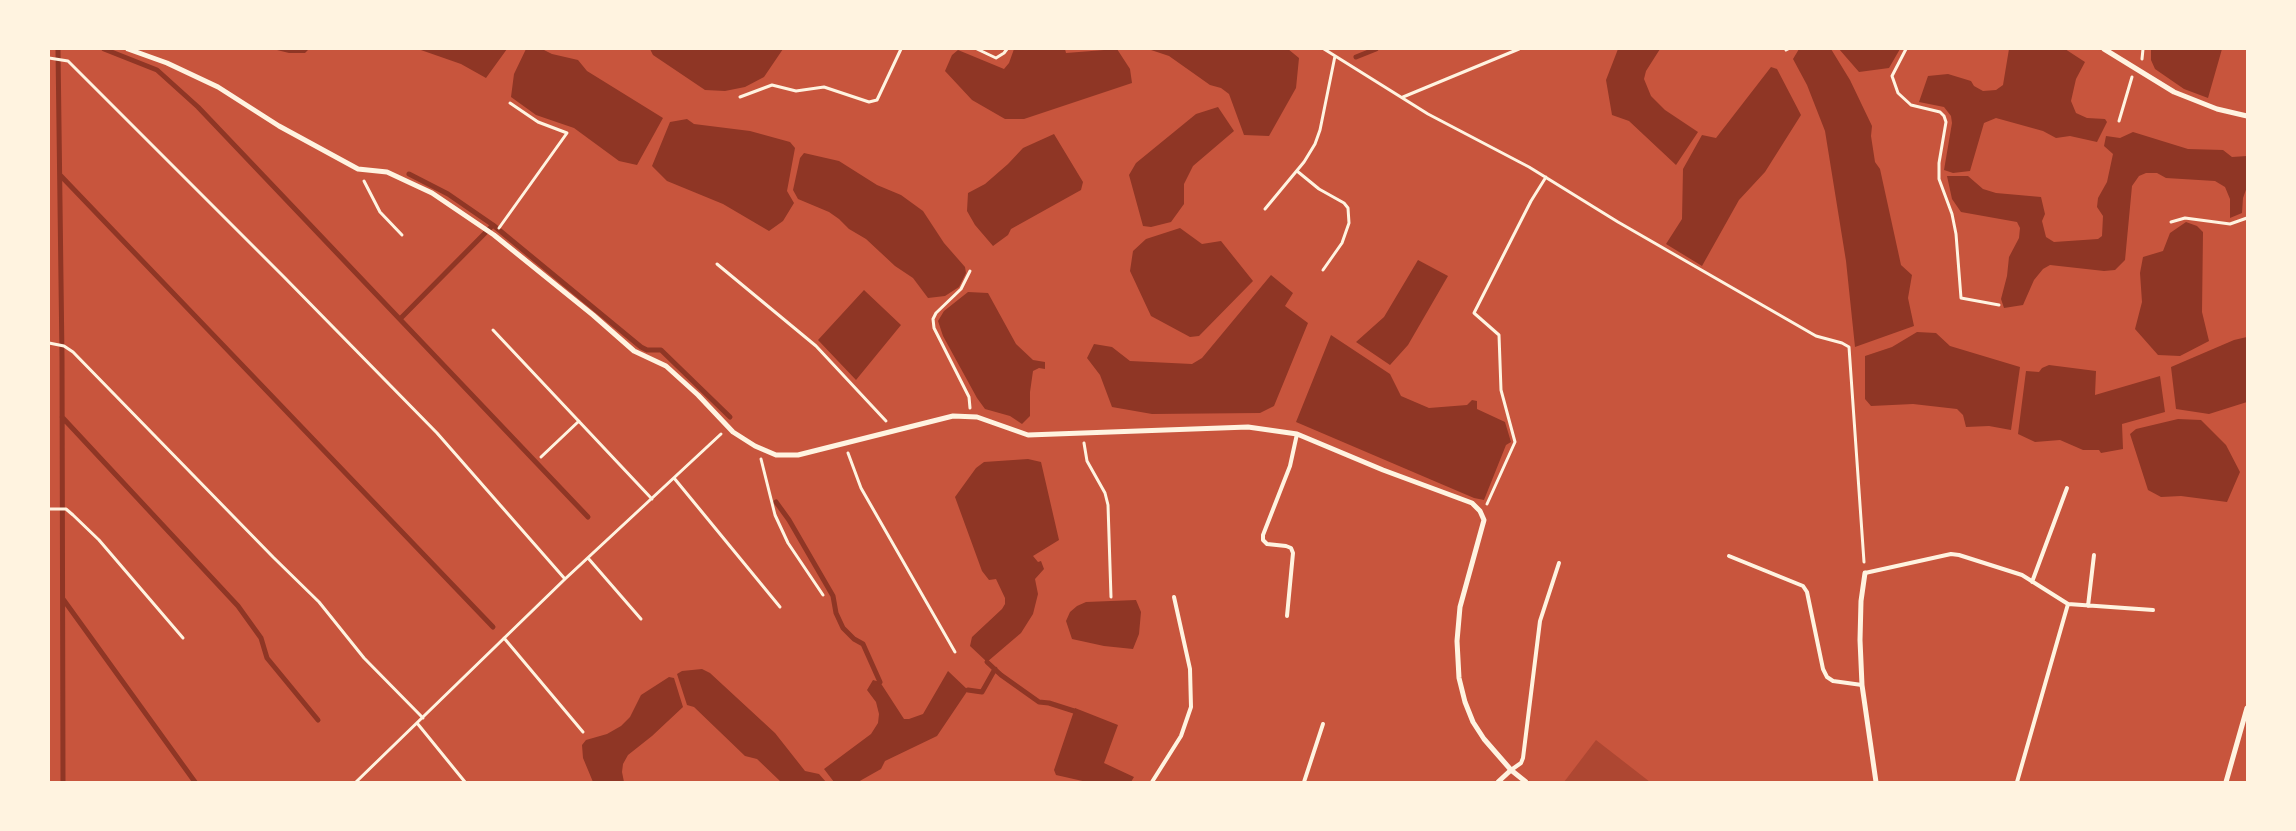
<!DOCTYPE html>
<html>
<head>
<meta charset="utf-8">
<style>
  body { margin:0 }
  #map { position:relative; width:2296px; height:831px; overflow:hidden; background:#c8553d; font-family:"Libre Baskerville",serif }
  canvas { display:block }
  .frame { position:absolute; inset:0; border:50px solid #fff3e0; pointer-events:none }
</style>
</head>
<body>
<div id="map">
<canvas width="2296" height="831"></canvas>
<div class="frame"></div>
</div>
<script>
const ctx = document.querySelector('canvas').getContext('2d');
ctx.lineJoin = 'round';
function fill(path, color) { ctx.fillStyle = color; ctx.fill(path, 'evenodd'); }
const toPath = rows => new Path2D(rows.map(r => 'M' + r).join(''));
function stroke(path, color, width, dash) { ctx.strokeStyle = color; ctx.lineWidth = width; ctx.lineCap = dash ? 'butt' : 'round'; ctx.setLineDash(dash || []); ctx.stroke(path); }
fill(toPath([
  [1596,740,1650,782,1564,782]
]), '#ae4732');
fill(toPath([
  [273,49,309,49,305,53,289,53],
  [418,49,507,49,486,78,461,64],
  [526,49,542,49,552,54,578,60,587,71,663,118,637,165,619,161,574,128,536,115,511,97,514,74],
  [650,49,783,49,764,77,745,87,725,91,705,90,653,55],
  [1014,49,1065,49,1066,53,1117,49,1130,69,1132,83,1024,119,1005,119,972,100,945,71,952,55,958,50,1004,69,1009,63],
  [1148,49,1288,49,1299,58,1296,88,1269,136,1244,135,1229,94,1221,88,1210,85,1169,56],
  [1618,49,1660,49,1646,71,1644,79,1651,96,1665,110,1698,132,1676,165,1629,121,1612,115,1606,80],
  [1799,49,1831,49,1850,80,1872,126,1871,136,1875,162,1880,169,1901,265,1912,275,1908,298,1914,326,1855,347,1846,261,1825,131,1807,85,1793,59],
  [1839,49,1900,49,1889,68,1859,72],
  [2009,49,2065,49,2085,62,2076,79,2071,101,2076,113,2087,118,2105,119,2107,122,2097,142,2070,136,2056,138,2043,131,1996,118,1984,123,1970,171,1953,173,1944,170,1952,123,1951,116,1944,107,1919,102,1928,76,1948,74,1971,81,1974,86,1983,91,1996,90,2003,85],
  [2151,49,2222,49,2208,98,2184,89,2155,69,2151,60],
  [1771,67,1777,69,1801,115,1765,172,1739,200,1702,266,1666,244,1682,219,1683,169,1702,135,1716,138],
  [1218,107,1234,131,1193,166,1184,184,1184,204,1171,222,1151,227,1143,226,1129,175,1136,163,1196,114],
  [687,119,694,124,750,131,790,142,795,148,787,191,794,203,783,221,769,231,723,204,667,181,652,166,670,122],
  [2133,132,2188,149,2223,150,2232,157,2247,156,2247,187,2243,198,2242,213,2230,218,2230,199,2225,187,2215,181,2166,178,2157,173,2146,173,2139,176,2132,186,2125,260,2115,270,2104,271,2050,265,2043,269,2034,280,2023,305,2004,308,2001,299,2007,276,2009,257,2019,238,2020,228,2017,222,1961,212,1952,199,1947,176,1968,176,1983,189,1996,193,2041,197,2045,214,2042,221,2046,237,2054,242,2098,239,2102,236,2103,216,2097,207,2098,198,2107,182,2113,154,2104,146,2106,136,2120,138],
  [1054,134,1083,182,1081,190,1011,229,1008,235,993,246,975,225,967,211,968,193,985,184,1008,164,1023,148],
  [804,153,839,161,877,185,901,195,923,211,944,243,965,267,966,273,959,287,945,296,928,298,913,278,895,266,866,239,849,229,839,219,829,212,798,199,793,190,800,158],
  [2186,222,2197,226,2203,232,2202,312,2209,341,2180,356,2158,355,2135,329,2142,302,2140,273,2143,257,2163,251,2170,233],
  [1180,228,1202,244,1221,241,1253,281,1199,336,1190,337,1151,316,1130,271,1133,251,1146,239],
  [1418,260,1448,276,1408,345,1390,365,1356,342,1384,317],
  [1271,275,1293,293,1285,306,1308,323,1274,406,1260,413,1152,414,1112,407,1100,375,1087,358,1094,344,1112,347,1130,361,1192,364,1202,358],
  [864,290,901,325,856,380,818,340],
  [968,292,988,293,1016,344,1033,360,1045,362,1045,369,1039,368,1033,371,1030,392,1030,416,1022,424,1010,416,985,409,977,398,943,336,938,321,944,311],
  [1917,332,1936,333,1950,346,2020,367,2011,430,1989,426,1966,427,1963,415,1957,409,1913,404,1871,406,1865,399,1865,356,1892,347],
  [1331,335,1390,374,1401,396,1429,408,1467,405,1472,400,1477,401,1477,409,1505,422,1511,442,1506,445,1484,500,1474,498,1296,422],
  [2247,337,2247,402,2209,414,2176,409,2171,367,2234,340],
  [2049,365,2096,371,2095,395,2160,376,2165,412,2122,424,2123,449,2101,453,2099,450,2083,450,2060,440,2035,442,2018,434,2026,371,2039,372,2042,368],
  [2178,419,2201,420,2226,445,2240,472,2227,502,2181,496,2161,497,2148,490,2130,434,2136,429],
  [1028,459,1041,462,1059,540,1033,556,1038,562,1041,561,1044,569,1035,579,1038,594,1033,614,1021,633,987,662,970,646,972,637,1002,609,1005,604,1005,598,996,579,989,580,982,571,955,497,976,468,984,462],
  [1136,600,1141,612,1139,634,1133,649,1104,646,1072,639,1066,621,1070,612,1077,606,1086,602],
  [702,669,710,673,775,733,805,771,819,774,826,782,781,782,757,759,745,756,694,707,687,705,677,674,682,671],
  [948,671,968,690,937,736,885,761,881,769,858,782,834,782,824,769,871,734,878,723,879,714,876,702,867,690,873,680,880,682,904,719,909,719,923,714],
  [669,677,674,678,683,707,652,736,628,755,623,764,622,772,624,782,593,782,583,758,582,745,586,740,607,734,621,726,630,717,641,695],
  [1075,708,1118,725,1104,763,1134,777,1131,782,1087,782,1056,775,1054,770]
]), '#8f3625');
stroke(toPath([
  [58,49,62,358,63,782],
  [104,49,157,70,198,107,588,517],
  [1356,57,1376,49],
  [409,174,448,194,493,225,641,347,647,350,661,350,730,417],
  [60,175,493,627],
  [400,319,493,225],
  [62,417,238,606,261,638,267,658,318,720],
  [776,502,789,520,833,596,836,613,843,628,854,639,863,644,880,682],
  [63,599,195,782],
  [987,662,1001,675,1039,702,1049,703,1074,711],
  [968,690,982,692,995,669]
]), '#8f3625', 5);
stroke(toPath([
  [977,49,996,58,1004,53,1007,49],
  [1324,49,1428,114,1529,167,1618,222,1816,336,1842,343,1849,347,1864,562],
  [1906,49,1892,76,1898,93,1911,105,1940,112,1944,116,1946,122,1939,163,1939,179,1952,214,1956,234,1961,298,1999,305],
  [1786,50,1788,49],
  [49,58,68,61,284,277,437,433,565,579],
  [2142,59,2143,49],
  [740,97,772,85,796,91,824,87,869,102,877,100,901,49],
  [1403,97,1519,49],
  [2119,121,2132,77],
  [1297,171,1319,189,1344,203,1348,208,1349,223,1342,243,1323,270],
  [364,181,380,212,402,235],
  [1265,209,1304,162,1315,144,1320,130,1335,56],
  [2171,222,2185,218,2230,224,2247,218],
  [499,228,567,133,538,122,510,103],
  [717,264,816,346,886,421],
  [493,330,652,499],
  [49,343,64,346,73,352,273,557,319,602,364,658,423,718],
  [970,408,969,397,934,328,933,319,936,313,961,289,970,271],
  [1084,443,1087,461,1105,493,1108,505,1111,597],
  [848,453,861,488,955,652],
  [541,457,579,421],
  [761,459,775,515,788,543,823,595],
  [674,478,780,607],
  [1487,504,1515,442,1501,390,1499,335,1474,313,1531,201,1546,177],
  [49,509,66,509,73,515,99,540,183,638],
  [588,558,641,619],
  [504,638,583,732],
  [417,723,465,782],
  [356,782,565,579,721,434]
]), '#fff3e0', 3);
stroke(toPath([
  [1729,556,1803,586,1807,592,1823,669,1827,677,1833,681,1862,685],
  [1865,573,1951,554,1959,555,2022,575,2068,604,2017,782],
  [2032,582,2067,488],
  [2068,604,2153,610],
  [2088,606,2094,555],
  [1287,616,1293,553,1291,548,1286,546,1267,544,1263,540,1263,535,1290,466,1297,434],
  [1511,770,1521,763,1523,758,1540,621,1559,563],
  [1152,782,1181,736,1191,707,1190,669,1174,597],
  [1304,782,1323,724]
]), '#fff3e0', 4);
stroke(toPath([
  [128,49,167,63,218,87,279,126,358,169,387,172,432,193,494,235,593,315,634,351,666,366,698,395,733,432,755,446,776,455,798,455,953,416,977,417,1028,435,1248,427,1297,434,1383,470,1472,503,1480,511,1484,520,1460,607,1457,641,1459,678,1465,702,1473,722,1484,739,1511,770,1526,782],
  [2104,49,2174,92,2217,109,2247,116],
  [1865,573,1861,601,1860,640,1862,685,1876,782],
  [1498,782,1511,770],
  [2226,782,2247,708]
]), '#fff3e0', 5);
</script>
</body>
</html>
